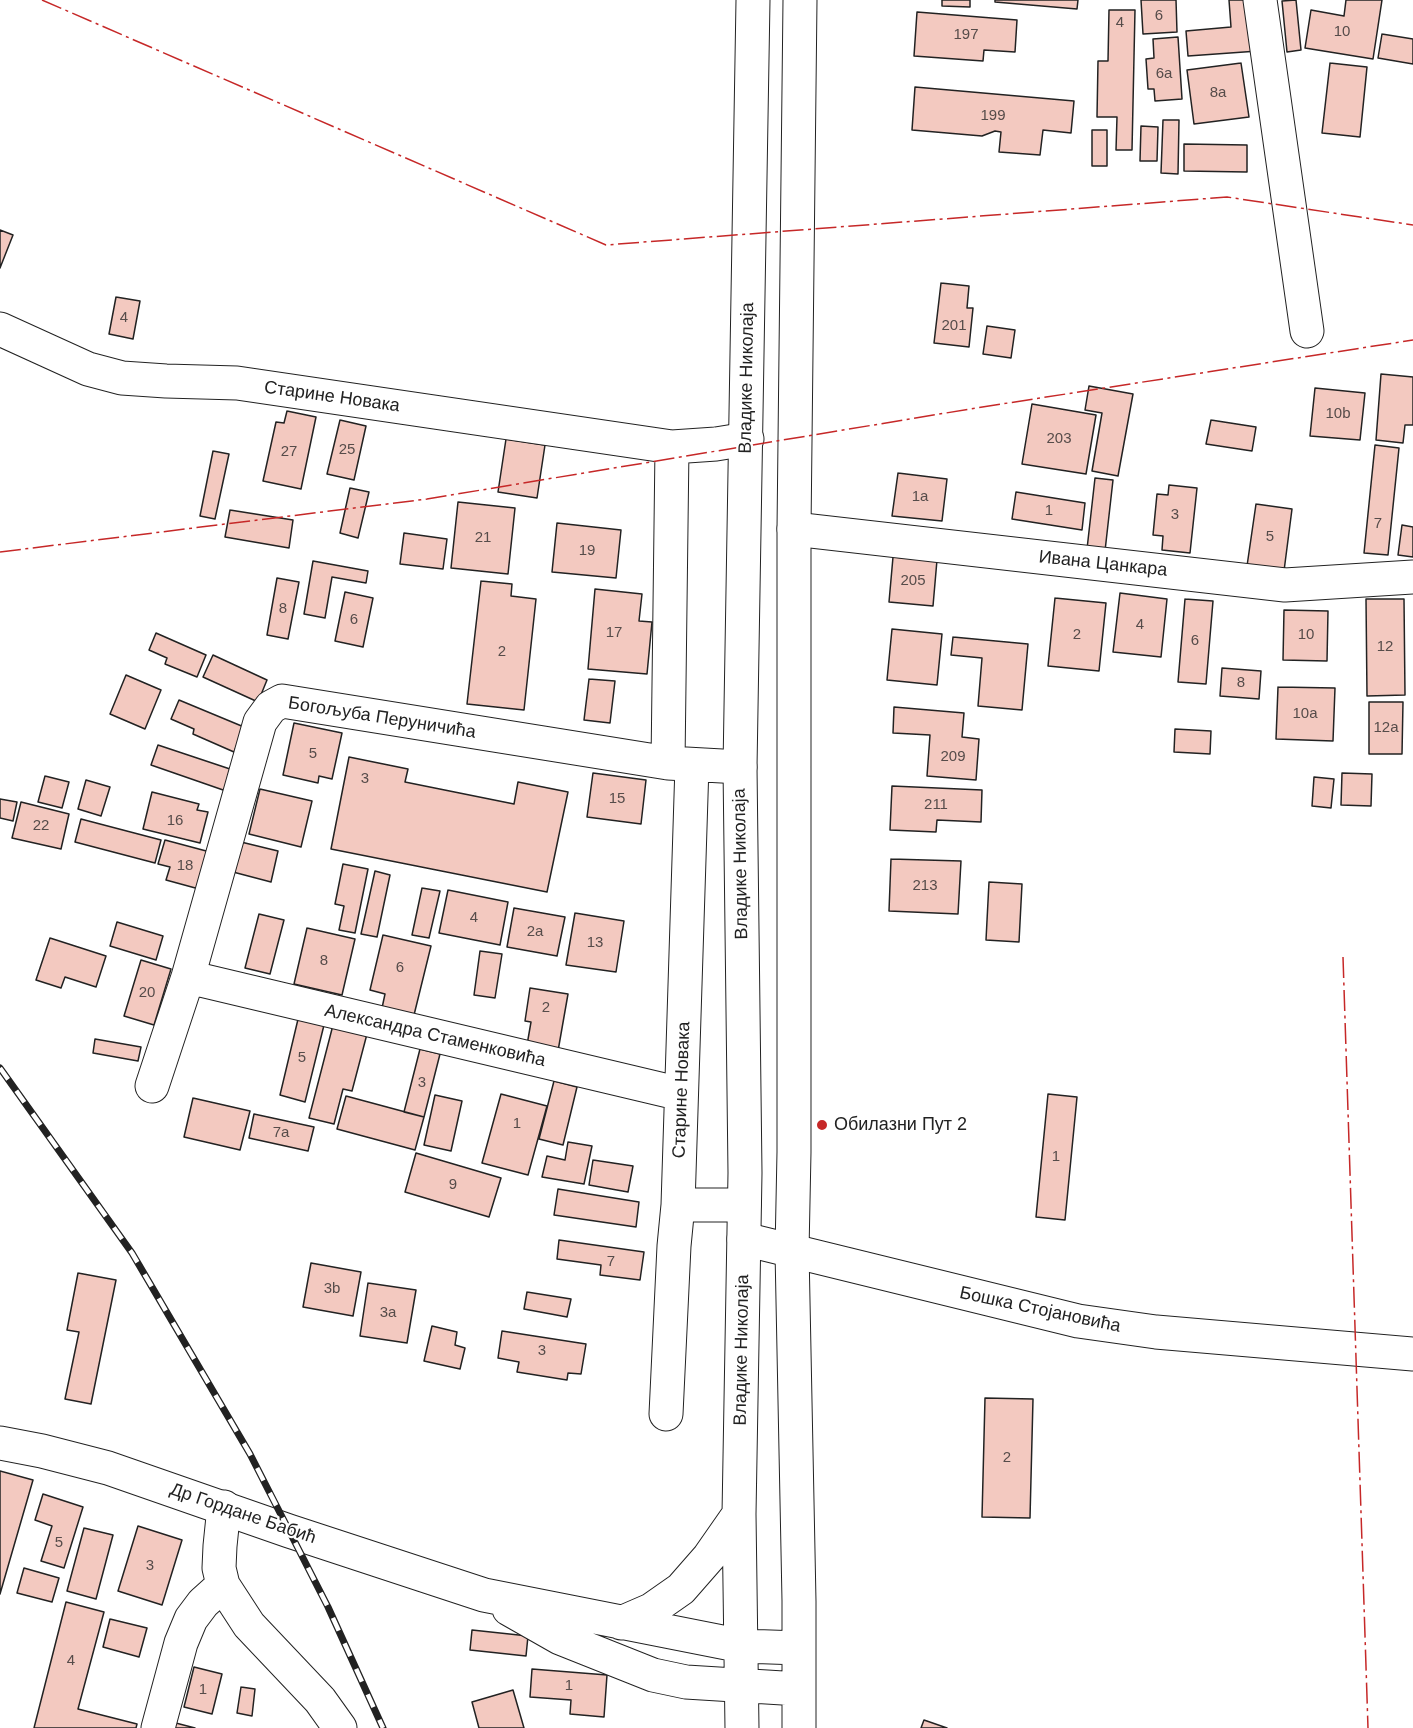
<!DOCTYPE html>
<html>
<head>
<meta charset="utf-8">
<style>
  body { margin:0 }
  canvas { display:block; background:#fff }
</style>
</head>
<body>
<canvas width="1413" height="1728"></canvas>
<script>
const ctx = document.querySelector('canvas').getContext('2d');
ctx.lineJoin = 'round';
function fill(path, color) { ctx.fillStyle = color; ctx.fill(path, 'evenodd'); }
const toPath = rows => new Path2D(rows.map(r => 'M' + r).join(''));
function stroke(path, color, width, dash) { ctx.strokeStyle = color; ctx.lineWidth = width; ctx.lineCap = dash ? 'butt' : 'round'; ctx.setLineDash(dash || []); ctx.stroke(path); }
function label(font, color, halo, rows, align = 'center') {
  ctx.font = font + ' Helvetica,sans-serif'; ctx.lineWidth = 4.5; ctx.setLineDash([]); ctx.textBaseline = 'middle'; ctx.strokeStyle = halo; ctx.fillStyle = color; for (const [text, x, y, turn = 0] of rows) {
    ctx.save(); ctx.translate(x, y); ctx.rotate((+turn || 0) * Math.PI / 180); ctx.textAlign = isNaN(turn) ? turn : align; if (halo) ctx.strokeText(text, 0, 0); ctx.fillText(text, 0, 0); ctx.restore();
  }
}
const building = toPath([
  [942,0,970,0,970,7,942,6,942,0],
  [995,0,1078,0,1077,9,995,2,995,0],
  [1141,0,1176,0,1177,32,1143,34,1141,0],
  [1229,0,1254,0,1258,51,1188,56,1186,31,1231,27,1229,0],
  [1296,0,1301,50,1287,52,1282,1,1296,0],
  [1346,0,1382,0,1373,59,1305,48,1311,10,1344,16,1346,0],
  [1109,10,1135,10,1132,150,1116,150,1117,117,1097,117,1098,61,1108,61,1109,10],
  [917,12,1017,20,1015,52,984,50,983,61,914,56,917,12],
  [1382,34,1413,39,1413,64,1378,58,1382,34],
  [1178,37,1182,99,1155,101,1154,89,1148,89,1146,59,1154,58,1153,39,1178,37],
  [1241,63,1249,117,1194,124,1187,70,1241,63],
  [1330,63,1367,67,1360,137,1322,133,1330,63],
  [915,87,1074,101,1071,133,1043,130,1040,155,999,152,1001,132,995,131,982,136,912,130,915,87],
  [1163,120,1179,120,1178,174,1161,173,1163,120],
  [1141,126,1158,127,1157,161,1140,161,1141,126],
  [1092,130,1107,130,1107,166,1092,166,1092,130],
  [1184,144,1247,145,1247,172,1184,171,1184,144],
  [0,230,13,235,0,268,0,230],
  [941,283,969,286,967,308,973,308,969,347,934,343,941,283],
  [116,297,140,301,133,339,109,334,116,297],
  [987,326,1015,330,1011,358,983,354,987,326],
  [1381,374,1413,377,1413,425,1405,425,1403,443,1376,440,1381,374],
  [1089,386,1133,394,1118,476,1092,471,1102,413,1085,410,1089,386],
  [1315,388,1365,393,1360,440,1310,436,1315,388],
  [1032,404,1096,415,1086,474,1022,464,1032,404],
  [287,411,316,417,301,489,263,481,276,422,284,423,287,411],
  [340,420,366,426,354,480,327,474,340,420],
  [1211,420,1256,427,1252,451,1206,444,1211,420],
  [506,439,545,445,537,498,498,492,506,439],
  [1375,445,1399,448,1388,555,1364,553,1375,445],
  [213,451,229,454,215,519,200,516,213,451],
  [898,473,947,479,942,521,892,516,898,473],
  [1095,478,1113,480,1105,551,1087,549,1095,478],
  [1169,485,1197,488,1190,553,1162,550,1163,536,1153,535,1157,494,1168,495,1169,485],
  [350,488,369,492,358,538,340,533,350,488],
  [1016,492,1085,503,1082,530,1012,519,1016,492],
  [458,502,515,508,508,574,451,568,458,502],
  [1256,504,1292,509,1284,571,1247,566,1256,504],
  [230,510,293,520,289,548,225,537,230,510],
  [557,523,621,530,616,578,552,572,557,523],
  [1402,525,1413,527,1413,557,1398,555,1402,525],
  [404,533,447,539,443,569,400,564,404,533],
  [893,557,937,560,933,606,889,602,893,557],
  [313,561,368,571,366,583,332,577,325,618,304,614,313,561],
  [277,578,299,582,288,639,267,635,277,578],
  [481,581,512,584,511,596,536,599,524,710,467,704,481,581],
  [595,589,642,594,639,621,652,622,647,674,588,669,595,589],
  [345,592,373,598,363,647,335,641,345,592],
  [1120,593,1167,599,1161,657,1113,652,1120,593],
  [1055,598,1106,603,1099,671,1048,666,1055,598],
  [1185,599,1213,601,1206,684,1178,682,1185,599],
  [1366,599,1404,599,1405,695,1367,696,1366,599],
  [1284,610,1328,611,1327,661,1283,660,1284,610],
  [892,629,942,634,937,685,887,680,892,629],
  [156,633,206,655,197,677,165,664,167,658,149,650,156,633],
  [953,637,1028,644,1022,710,978,706,982,658,951,655,953,637],
  [213,655,267,680,258,702,203,677,213,655],
  [1222,668,1261,671,1259,699,1220,696,1222,668],
  [126,675,161,690,145,729,110,714,126,675],
  [589,679,615,681,610,723,584,720,589,679],
  [1278,687,1335,688,1333,741,1276,739,1278,687],
  [179,700,244,727,234,752,193,734,194,729,171,719,179,700],
  [1369,702,1403,702,1402,754,1369,754,1369,702],
  [894,707,964,713,962,737,979,739,976,780,927,776,930,735,893,733,894,707],
  [294,723,342,733,332,779,319,776,318,783,283,775,294,723],
  [1175,729,1211,731,1210,754,1174,752,1175,729],
  [158,745,233,770,226,791,151,765,158,745],
  [349,757,408,769,405,782,514,804,518,782,568,792,547,892,331,849,349,757],
  [593,773,646,780,641,824,587,817,593,773],
  [1342,773,1372,774,1371,806,1341,805,1342,773],
  [45,776,69,782,62,808,38,802,45,776],
  [1314,777,1334,779,1331,808,1312,806,1314,777],
  [86,780,110,787,101,816,78,809,86,780],
  [892,786,982,790,981,822,937,820,936,832,890,830,892,786],
  [260,789,312,801,301,847,249,834,260,789],
  [152,792,199,804,197,810,208,812,200,843,143,829,152,792],
  [0,799,17,802,13,821,0,818,0,799],
  [21,802,69,814,61,849,12,838,21,802],
  [81,819,161,840,155,863,75,842,81,819],
  [165,840,210,852,199,889,166,880,170,867,158,864,165,840],
  [241,842,278,851,271,882,233,872,241,842],
  [891,859,961,861,958,914,889,911,891,859],
  [343,864,368,869,355,933,339,930,344,906,335,904,343,864],
  [375,871,390,875,377,937,361,934,375,871],
  [989,882,1022,884,1019,942,986,940,989,882],
  [422,888,440,891,429,938,412,935,422,888],
  [448,890,508,902,500,945,439,933,448,890],
  [514,908,565,917,557,956,507,947,514,908],
  [575,913,624,921,616,972,566,965,575,913],
  [259,914,284,920,270,974,245,968,259,914],
  [117,922,163,936,156,960,110,946,117,922],
  [307,928,355,939,342,995,294,984,307,928],
  [383,935,431,946,414,1015,382,1008,385,994,370,990,383,935],
  [50,938,106,956,96,987,65,977,61,988,36,980,50,938],
  [480,951,502,954,495,998,474,995,480,951],
  [141,960,171,969,154,1025,124,1016,141,960],
  [530,988,568,994,558,1051,527,1045,531,1022,525,1021,530,988],
  [299,1015,325,1021,305,1102,280,1095,299,1015],
  [333,1025,367,1034,352,1091,343,1089,334,1124,309,1118,333,1025],
  [95,1039,141,1047,138,1061,93,1053,95,1039],
  [420,1049,440,1054,424,1117,404,1112,420,1049],
  [554,1081,577,1087,563,1145,539,1139,554,1081],
  [501,1094,547,1106,528,1175,482,1163,501,1094],
  [1048,1094,1077,1097,1065,1220,1036,1217,1048,1094],
  [435,1095,462,1101,451,1151,424,1145,435,1095],
  [346,1096,424,1117,415,1150,337,1129,346,1096],
  [193,1098,250,1111,240,1150,184,1137,193,1098],
  [254,1114,314,1127,308,1151,249,1138,254,1114],
  [568,1142,592,1146,584,1184,542,1177,547,1156,565,1160,568,1142],
  [416,1153,501,1178,489,1217,405,1192,416,1153],
  [593,1160,633,1166,628,1192,589,1185,593,1160],
  [558,1189,639,1202,636,1227,554,1215,558,1189],
  [559,1240,644,1252,640,1280,600,1275,601,1265,557,1259,559,1240],
  [311,1263,361,1272,353,1316,303,1307,311,1263],
  [78,1273,116,1280,91,1404,65,1399,79,1332,67,1330,78,1273],
  [368,1283,416,1290,407,1343,360,1336,368,1283],
  [527,1292,571,1299,567,1317,524,1309,527,1292],
  [432,1326,457,1332,455,1345,465,1348,460,1369,424,1361,432,1326],
  [502,1331,586,1344,581,1374,568,1373,567,1380,517,1372,519,1362,498,1358,502,1331],
  [985,1398,1033,1399,1030,1518,982,1517,985,1398],
  [0,1471,33,1480,0,1594,0,1471],
  [43,1494,83,1507,64,1568,41,1561,52,1526,35,1520,43,1494],
  [138,1526,182,1540,162,1605,118,1591,138,1526],
  [84,1528,113,1535,96,1599,67,1591,84,1528],
  [24,1568,59,1578,52,1602,17,1593,24,1568],
  [66,1602,104,1612,78,1709,137,1724,136,1728,34,1728,66,1602],
  [110,1619,147,1628,139,1657,103,1647,110,1619],
  [472,1630,528,1636,526,1656,470,1650,472,1630],
  [194,1667,222,1674,212,1714,184,1707,194,1667],
  [532,1669,607,1675,604,1717,570,1714,571,1700,530,1697,532,1669],
  [241,1687,255,1689,252,1716,237,1713,241,1687],
  [513,1690,524,1728,479,1728,472,1702,513,1690],
  [924,1720,947,1728,921,1728,924,1720],
  [172,1722,195,1728,171,1728,172,1722]
]);
fill(building, '#f3c9c0');
stroke(building, '#222', 1.5);
const minor = toPath([
  [1260,0,1307,331],
  [0,329,88,369,122,378,166,381,237,383,672,447,716,444,747,439],
  [794,529,1285,585,1413,577],
  [668,763,672,447],
  [188,977,681,1094],
  [152,1086,188,977,260,722,271,707,282,701,668,763,740,767],
  [678,1205,744,1205],
  [744,1239,1078,1321,1156,1332,1413,1354],
  [666,1414,674,1246,678,1205,692,765],
  [224,1507,220,1546,219,1568,223,1585,249,1625,320,1700,340,1728],
  [158,1728,181,1643,191,1619,203,1603,223,1585]
]);
const major = toPath([
  [0,1443,42,1451,108,1468,289,1531,484,1595,742,1646,799,1648],
  [509,1609,560,1638,653,1675,686,1682,799,1689],
  [621,1623,651,1610,681,1589,709,1557,739,1514],
  [742,1728,739,1514,745,1173,740,767,753,0],
  [799,1728,799,1601,792,1251,794,1152,794,529,800,0]
]);
stroke(minor, '#222', 35);
stroke(major, '#222', 35);
stroke(minor, '#fff', 33);
stroke(major, '#fff', 33);
const rail = toPath([
  [0,1068,132,1253,250,1454,328,1607,383,1728]
]);
stroke(rail, '#222', 7);
stroke(rail, '#fff', 4.5, [14]);
stroke(toPath([
  [42,0,606,245,1227,197,1413,225],
  [0,552,427,499,976,408,1413,340],
  [1343,957,1368,1728]
]), '#c62828', 1.5, [21, 4.5, 3, 4.5]);
for (const [x, y, r, color] of [
  [822,1125,6,"#c62828"]
]) { const dot = new Path2D(); dot.arc(x, y, r, 0, 2 * Math.PI); ctx.fillStyle = color; ctx.fill(dot); stroke(dot, '#fff', 2); }
label('15px', '#564c4a', null, [
  ["6",1159,16],
  ["4",1120,23],
  ["10",1342,32],
  ["197",966,35],
  ["6a",1164,74],
  ["8a",1218,93],
  ["199",993,116],
  ["4",124,318],
  ["201",954,326],
  ["10b",1338,414],
  ["203",1059,439],
  ["25",347,450],
  ["27",289,452],
  ["1a",920,497],
  ["1",1049,511],
  ["3",1175,515],
  ["7",1378,524],
  ["5",1270,537],
  ["21",483,538],
  ["19",587,551],
  ["205",913,581],
  ["8",283,609],
  ["6",354,620],
  ["4",1140,625],
  ["17",614,633],
  ["2",1077,635],
  ["10",1306,635],
  ["6",1195,641],
  ["12",1385,647],
  ["2",502,652],
  ["8",1241,683],
  ["10a",1305,714],
  ["12a",1386,728],
  ["5",313,754],
  ["209",953,757],
  ["3",365,779],
  ["15",617,799],
  ["211",936,805],
  ["16",175,821],
  ["22",41,826],
  ["18",185,866],
  ["213",925,886],
  ["4",474,918],
  ["2a",535,932],
  ["13",595,943],
  ["8",324,961],
  ["6",400,968],
  ["20",147,993],
  ["2",546,1008],
  ["5",302,1058],
  ["3",422,1083],
  ["1",517,1124],
  ["7a",281,1133],
  ["1",1056,1157],
  ["9",453,1185],
  ["7",611,1262],
  ["3b",332,1289],
  ["3a",388,1313],
  ["3",542,1351],
  ["2",1007,1458],
  ["5",59,1543],
  ["3",150,1566],
  ["4",71,1661],
  ["1",569,1686],
  ["1",203,1690]
]);
label('18px', '#222', '#fff', [
  ["Владике Николаја",747,378,-89],
  ["Старине Новака",332,397,8],
  ["Ивана Цанкара",1103,564,6],
  ["Богољуба Перуничића",382,718,9],
  ["Владике Николаја",741,864,-91],
  ["Александра Стаменковића",435,1036,13],
  ["Старине Новака",682,1090,-88],
  ["Бошка Стојановића",1040,1310,12],
  ["Владике Николаја",742,1350,-89],
  ["Др Гордане Бабић",243,1514,19]
]);
label('18px', '#222', '#fff', [
  ["Обилазни Пут 2",834,1125]
], 'left');
</script>
</body>
</html>
